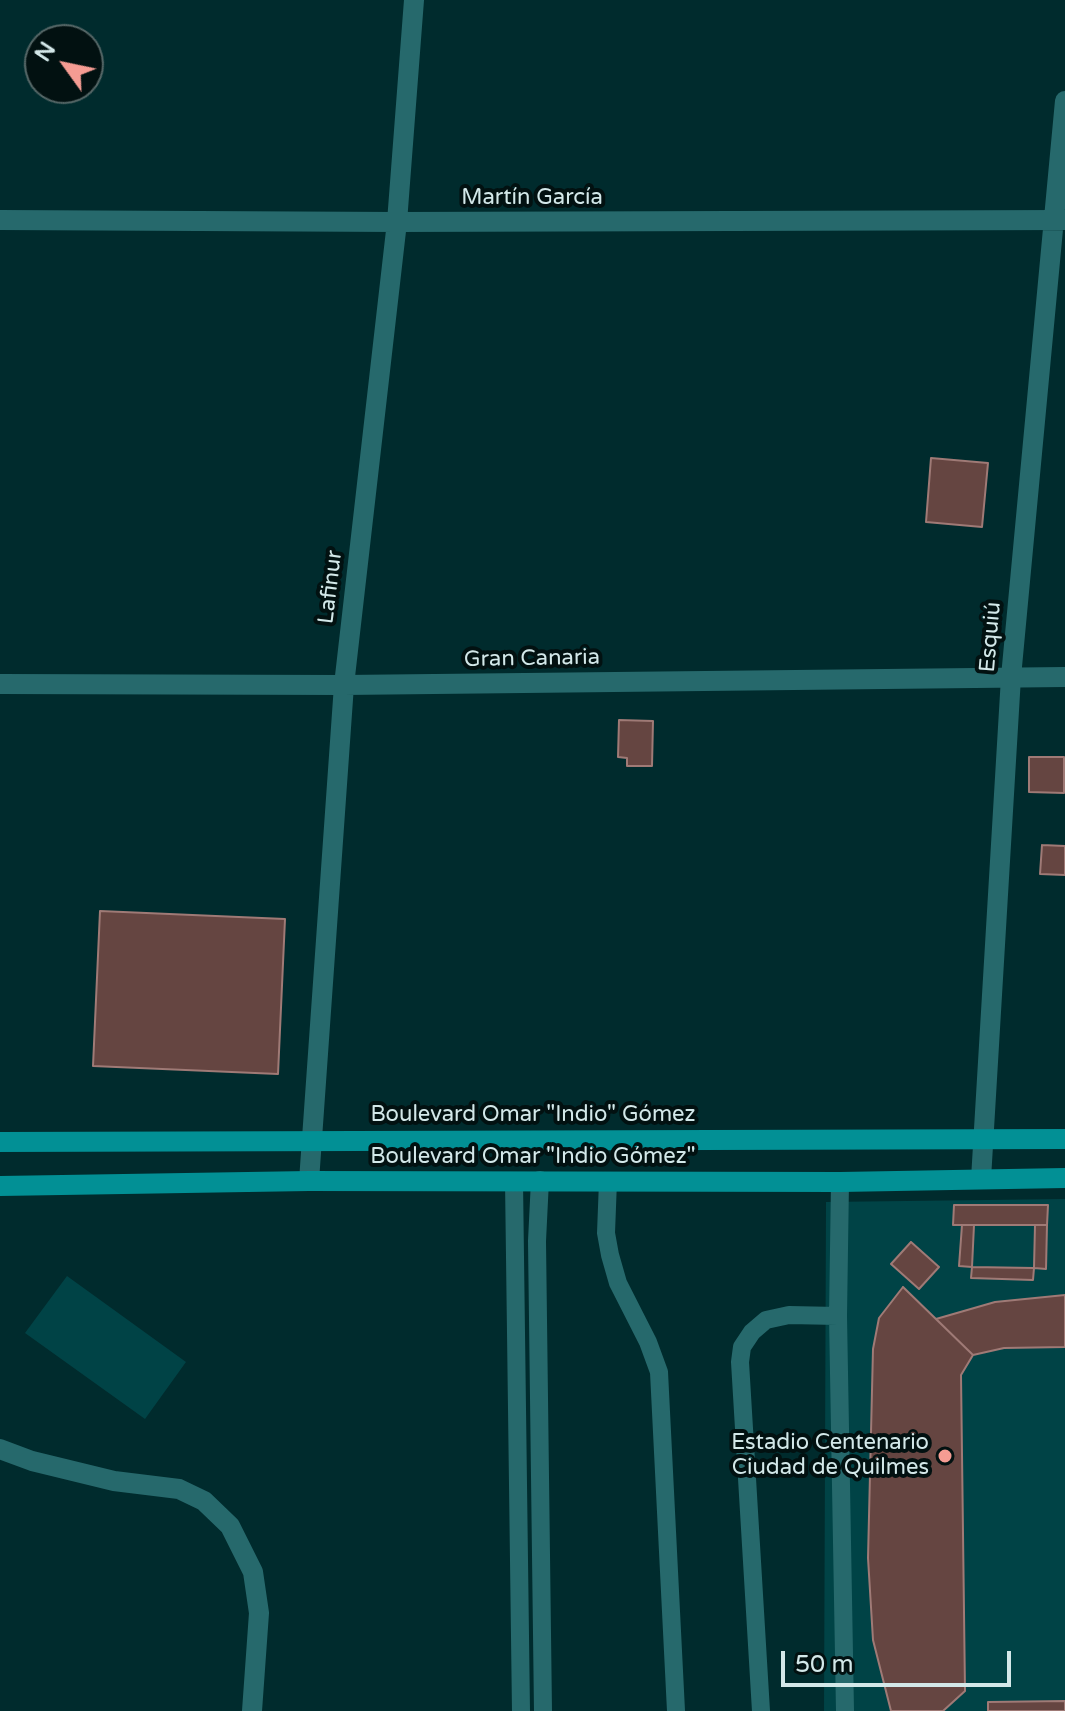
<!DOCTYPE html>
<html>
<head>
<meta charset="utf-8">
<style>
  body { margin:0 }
  #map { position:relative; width:1065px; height:1711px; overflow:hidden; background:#002b2d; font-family:"Varela Round",sans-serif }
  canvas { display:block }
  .north { position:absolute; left:24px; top:24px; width:80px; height:80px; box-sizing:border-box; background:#021111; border:2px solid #566767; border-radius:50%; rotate:303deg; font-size:22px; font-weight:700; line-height:32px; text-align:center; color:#d3e8e9 }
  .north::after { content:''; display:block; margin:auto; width:28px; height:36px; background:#f59c93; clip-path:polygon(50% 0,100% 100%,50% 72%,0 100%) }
  .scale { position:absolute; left:781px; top:1651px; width:230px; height:36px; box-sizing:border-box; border:4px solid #d3e8e9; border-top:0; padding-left:10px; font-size:24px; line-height:28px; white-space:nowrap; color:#d3e8e9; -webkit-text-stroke:6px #021111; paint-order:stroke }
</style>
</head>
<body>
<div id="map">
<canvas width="1065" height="1711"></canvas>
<div class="north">N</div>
<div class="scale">50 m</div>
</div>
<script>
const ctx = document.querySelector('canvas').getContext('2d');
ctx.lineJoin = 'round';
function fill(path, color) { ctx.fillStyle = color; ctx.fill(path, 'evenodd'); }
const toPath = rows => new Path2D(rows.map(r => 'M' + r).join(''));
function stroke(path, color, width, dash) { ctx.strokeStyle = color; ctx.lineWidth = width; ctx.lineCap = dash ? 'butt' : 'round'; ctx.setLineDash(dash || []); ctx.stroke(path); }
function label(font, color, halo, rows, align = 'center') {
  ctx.font = font + ' "Varela Round",sans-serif'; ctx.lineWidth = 8; ctx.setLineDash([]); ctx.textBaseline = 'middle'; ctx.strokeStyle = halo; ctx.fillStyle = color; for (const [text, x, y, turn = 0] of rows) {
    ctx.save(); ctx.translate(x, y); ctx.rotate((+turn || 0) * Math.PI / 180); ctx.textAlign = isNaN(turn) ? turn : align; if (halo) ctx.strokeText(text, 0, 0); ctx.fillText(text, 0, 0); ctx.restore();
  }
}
fill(toPath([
  [1065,1199,1065,1711,824,1711,826,1202],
  [67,1276,186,1362,145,1419,25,1333]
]), '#004346');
const building = toPath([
  [931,458,988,463,982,527,926,522,931,458],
  [619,720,653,721,652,766,627,766,627,758,618,757,619,720],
  [1029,757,1064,757,1064,793,1029,792,1029,757],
  [1042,845,1065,846,1065,875,1040,874,1042,845],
  [100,911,285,919,278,1074,93,1066,100,911],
  [954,1205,1048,1205,1047,1225,953,1225,954,1205],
  [962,1225,974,1225,972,1267,959,1266,962,1225],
  [1035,1225,1047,1225,1046,1269,1034,1268,1035,1225],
  [911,1242,939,1267,919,1289,891,1264,911,1242],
  [972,1267,1034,1268,1033,1280,971,1278,972,1267],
  [903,1287,973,1355,961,1375,965,1691,943,1711,891,1711,873,1640,868,1558,873,1349,879,1318,903,1287],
  [1065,1295,1065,1347,1004,1348,973,1355,936,1319,995,1302,1065,1295],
  [1065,1701,1065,1711,988,1711,988,1702,1065,1701]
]);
fill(building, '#654541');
stroke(building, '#9f7a76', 2);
stroke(toPath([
  [540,1180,537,1241,543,1711],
  [514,1181,521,1711],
  [608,1181,606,1233,610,1255,618,1283,648,1342,659,1372,676,1711],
  [840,1182,838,1316,845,1711],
  [761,1711,740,1362,742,1347,752,1332,766,1320,789,1315,838,1316]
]), '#26696c', 18);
stroke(toPath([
  [0,220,397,222,1065,220],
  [0,684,344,685,1065,677],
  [981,1179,1011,677,1065,101],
  [309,1181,344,685,397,222,414,0],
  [0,1449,32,1461,114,1481,179,1489,204,1501,230,1526,253,1572,259,1613,252,1711]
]), '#26696c', 20);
stroke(toPath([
  [0,1142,1065,1139],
  [0,1186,309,1181,840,1182,1065,1178]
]), '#029095', 20);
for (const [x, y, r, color] of [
  [945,1456,8,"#f59c93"]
]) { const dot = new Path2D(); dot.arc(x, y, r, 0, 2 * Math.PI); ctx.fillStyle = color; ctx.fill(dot); stroke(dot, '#021111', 3); }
label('22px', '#d3e8e9', '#021111', [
  ["Martín García",532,198],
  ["Lafinur",331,587,-83],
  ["Esquiú",991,637,-85],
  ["Gran Canaria",532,659,-1],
  ["Boulevard Omar \"Indio\" Gómez",533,1115],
  ["Boulevard Omar \"Indio Gómez\"",533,1157]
]);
label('22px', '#d3e8e9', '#021111', [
  ["Estadio Centenario",929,1443],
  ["Ciudad de Quilmes",929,1468]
], 'right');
</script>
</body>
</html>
